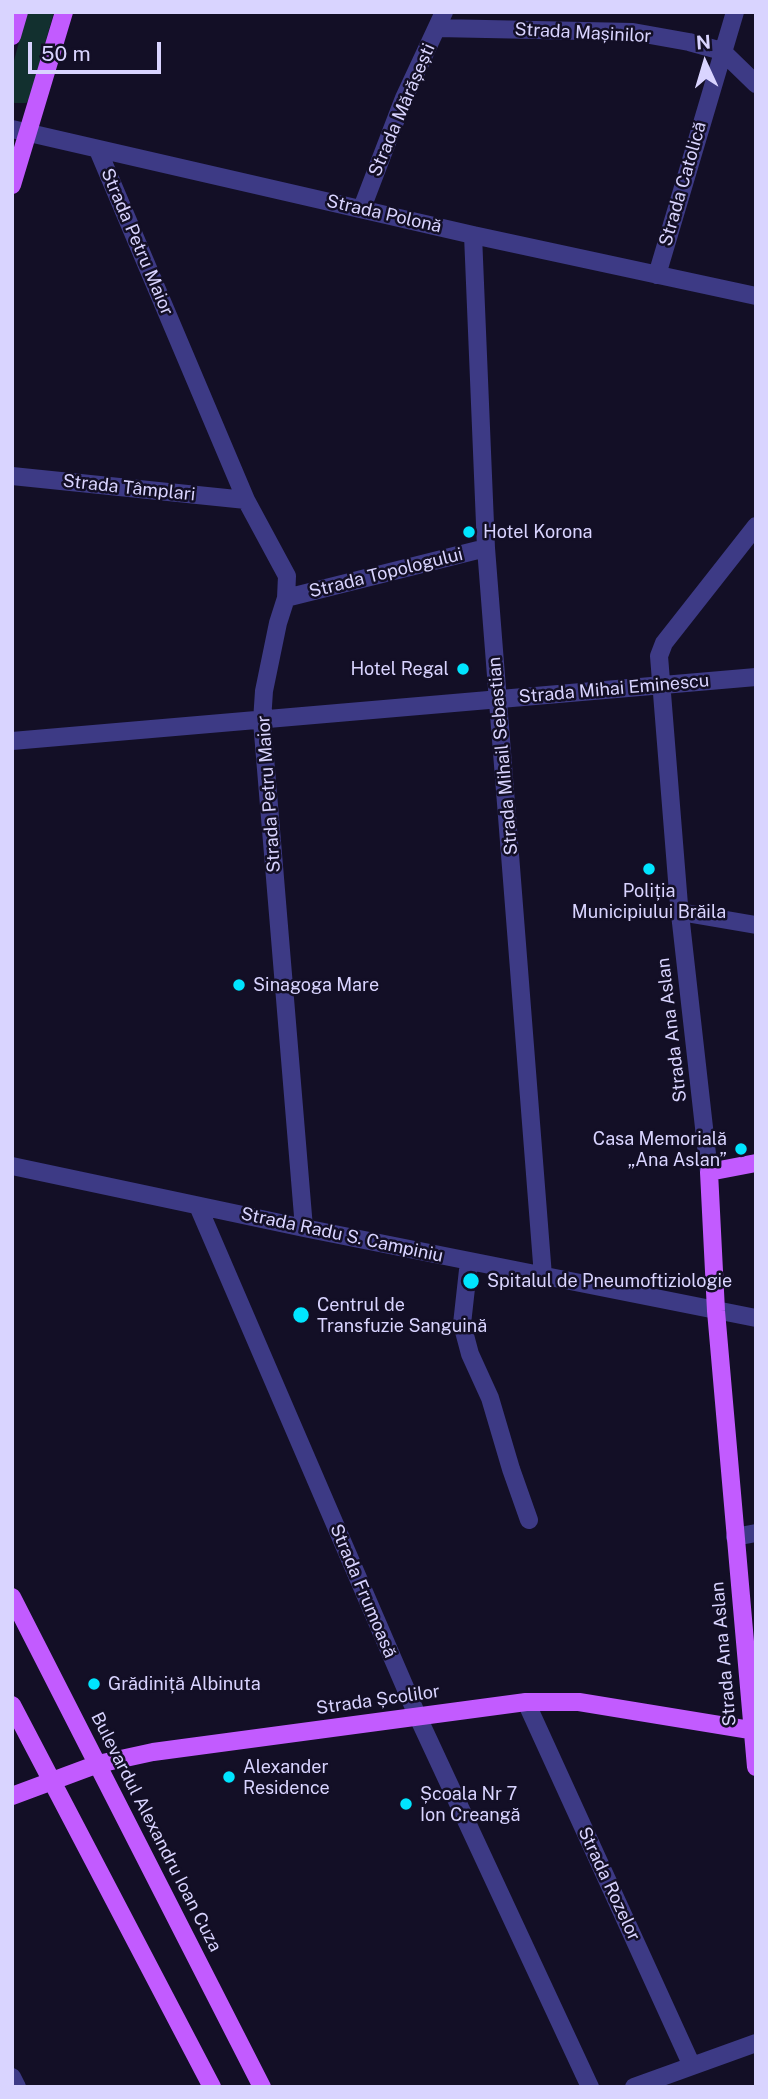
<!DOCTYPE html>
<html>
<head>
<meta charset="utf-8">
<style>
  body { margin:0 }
  #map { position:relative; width:768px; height:2099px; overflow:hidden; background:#130f26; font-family:"Public Sans",sans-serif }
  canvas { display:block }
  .frame { position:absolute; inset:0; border:14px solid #d9d4ff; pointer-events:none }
  .north { position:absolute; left:670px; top:28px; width:70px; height:70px; -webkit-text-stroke:5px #130f26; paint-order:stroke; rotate:356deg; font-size:19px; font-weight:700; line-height:28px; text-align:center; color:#d9d4ff }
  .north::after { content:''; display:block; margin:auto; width:24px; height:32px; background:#d9d4ff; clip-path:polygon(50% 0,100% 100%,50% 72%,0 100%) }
  .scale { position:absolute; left:28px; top:42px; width:133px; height:32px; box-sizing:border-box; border:4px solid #d9d4ff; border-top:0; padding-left:9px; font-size:21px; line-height:24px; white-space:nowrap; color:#d9d4ff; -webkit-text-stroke:5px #130f26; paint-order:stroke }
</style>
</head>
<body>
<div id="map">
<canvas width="768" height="2099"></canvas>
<div class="frame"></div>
<div class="north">N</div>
<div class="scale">50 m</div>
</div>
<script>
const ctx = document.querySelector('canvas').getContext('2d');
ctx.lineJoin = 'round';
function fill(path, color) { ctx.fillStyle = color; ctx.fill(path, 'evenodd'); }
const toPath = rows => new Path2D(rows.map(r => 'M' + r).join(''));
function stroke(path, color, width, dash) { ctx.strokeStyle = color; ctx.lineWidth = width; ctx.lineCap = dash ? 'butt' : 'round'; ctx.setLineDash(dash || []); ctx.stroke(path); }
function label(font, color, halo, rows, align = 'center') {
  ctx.font = font + ' "Public Sans",sans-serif'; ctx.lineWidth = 5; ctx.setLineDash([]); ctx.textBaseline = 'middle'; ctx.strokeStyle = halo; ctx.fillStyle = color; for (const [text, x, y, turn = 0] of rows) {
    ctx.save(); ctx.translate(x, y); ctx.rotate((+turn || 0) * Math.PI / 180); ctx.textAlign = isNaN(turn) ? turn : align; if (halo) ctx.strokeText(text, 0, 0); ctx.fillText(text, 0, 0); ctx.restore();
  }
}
fill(toPath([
  [27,12,54,12,29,100,26,103,15,103,12,102,12,68]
]), '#12302f');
stroke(toPath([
  [437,28,633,32,689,42,722,51,756,84],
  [12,129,473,235,756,296],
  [98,150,246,500,287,576,286,598,278,623,264,691,262,721,304,1228],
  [362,208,404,98,444,12],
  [473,235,486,548,543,1276],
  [657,275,735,12],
  [12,476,246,500],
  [286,598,486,548],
  [12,741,756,677],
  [680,912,756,925],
  [12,1166,304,1228,756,1318],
  [709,1172,679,905,659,656,664,643,756,526],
  [198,1206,417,1715,590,2087],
  [469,1261,462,1324,470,1354,490,1398,511,1469,529,1520],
  [735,1537,756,1533],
  [526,1702,692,2066],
  [12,2077,17,2087],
  [634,2087,756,2043]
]), '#3d3a85', 18);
stroke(toPath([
  [12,36,19,12],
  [12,185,64,12],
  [756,1163,709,1172,716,1311,756,1767],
  [12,1597,262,2087],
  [12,1705,212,2087],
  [12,1796,98,1764,153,1752,526,1702,579,1702,756,1731]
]), '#c25bff', 18);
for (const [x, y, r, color] of [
  [469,532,7,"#00e5ff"],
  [463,669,7,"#00e5ff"],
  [649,869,7,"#00e5ff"],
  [239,985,7,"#00e5ff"],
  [741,1149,7,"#00e5ff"],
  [471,1281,9,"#00e5ff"],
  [301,1315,9,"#00e5ff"],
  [94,1684,7,"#00e5ff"],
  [229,1777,7,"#00e5ff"],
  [406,1804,7,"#00e5ff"]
]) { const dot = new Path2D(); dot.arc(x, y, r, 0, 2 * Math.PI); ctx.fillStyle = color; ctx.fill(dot); stroke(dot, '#130f26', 2.5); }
label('18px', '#d9d4ff', '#130f26', [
  ["Strada Mașinilor",583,33,3],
  ["Strada Mărășești",402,110,-67],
  ["Strada Catolică",683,184,-74],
  ["Strada Polonă",384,214,13],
  ["Strada Petru Maior",137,242,67],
  ["Strada Tâmplari",129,488,6],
  ["Strada Topologului",386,573,-14],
  ["Strada Mihai Eminescu",614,689,-5],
  ["Strada Mihail Sebastian",503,756,-95],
  ["Strada Petru Maior",269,794,-94],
  ["Strada Ana Aslan",672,1030,-97],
  ["Strada Radu S. Campiniu",342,1235,12],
  ["Strada Frumoasă",363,1591,67],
  ["Strada Ana Aslan",724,1654,-95],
  ["Strada Școlilor",378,1700,-8],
  ["Bulevardul Alexandru Ioan Cuza",156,1832,63],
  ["Strada Rozelor",609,1884,65]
]);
label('18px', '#d9d4ff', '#130f26', [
  ["Hotel Korona",483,532],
  ["Hotel Regal",449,669,"right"],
  ["Poliția",649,891,"center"],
  ["Municipiului Brăila",649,912,"center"],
  ["Sinagoga Mare",253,985],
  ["Casa Memorială",727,1139,"right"],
  ["„Ana Aslan”",727,1160,"right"],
  ["Spitalul de Pneumoftiziologie",487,1281],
  ["Centrul de",317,1305],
  ["Transfuzie Sanguină",317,1326],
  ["Grădiniță Albinuta",108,1684],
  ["Alexander",243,1767],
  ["Residence",243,1788],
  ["Școala Nr 7",420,1794],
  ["Ion Creangă",420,1815]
], 'left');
</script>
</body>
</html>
